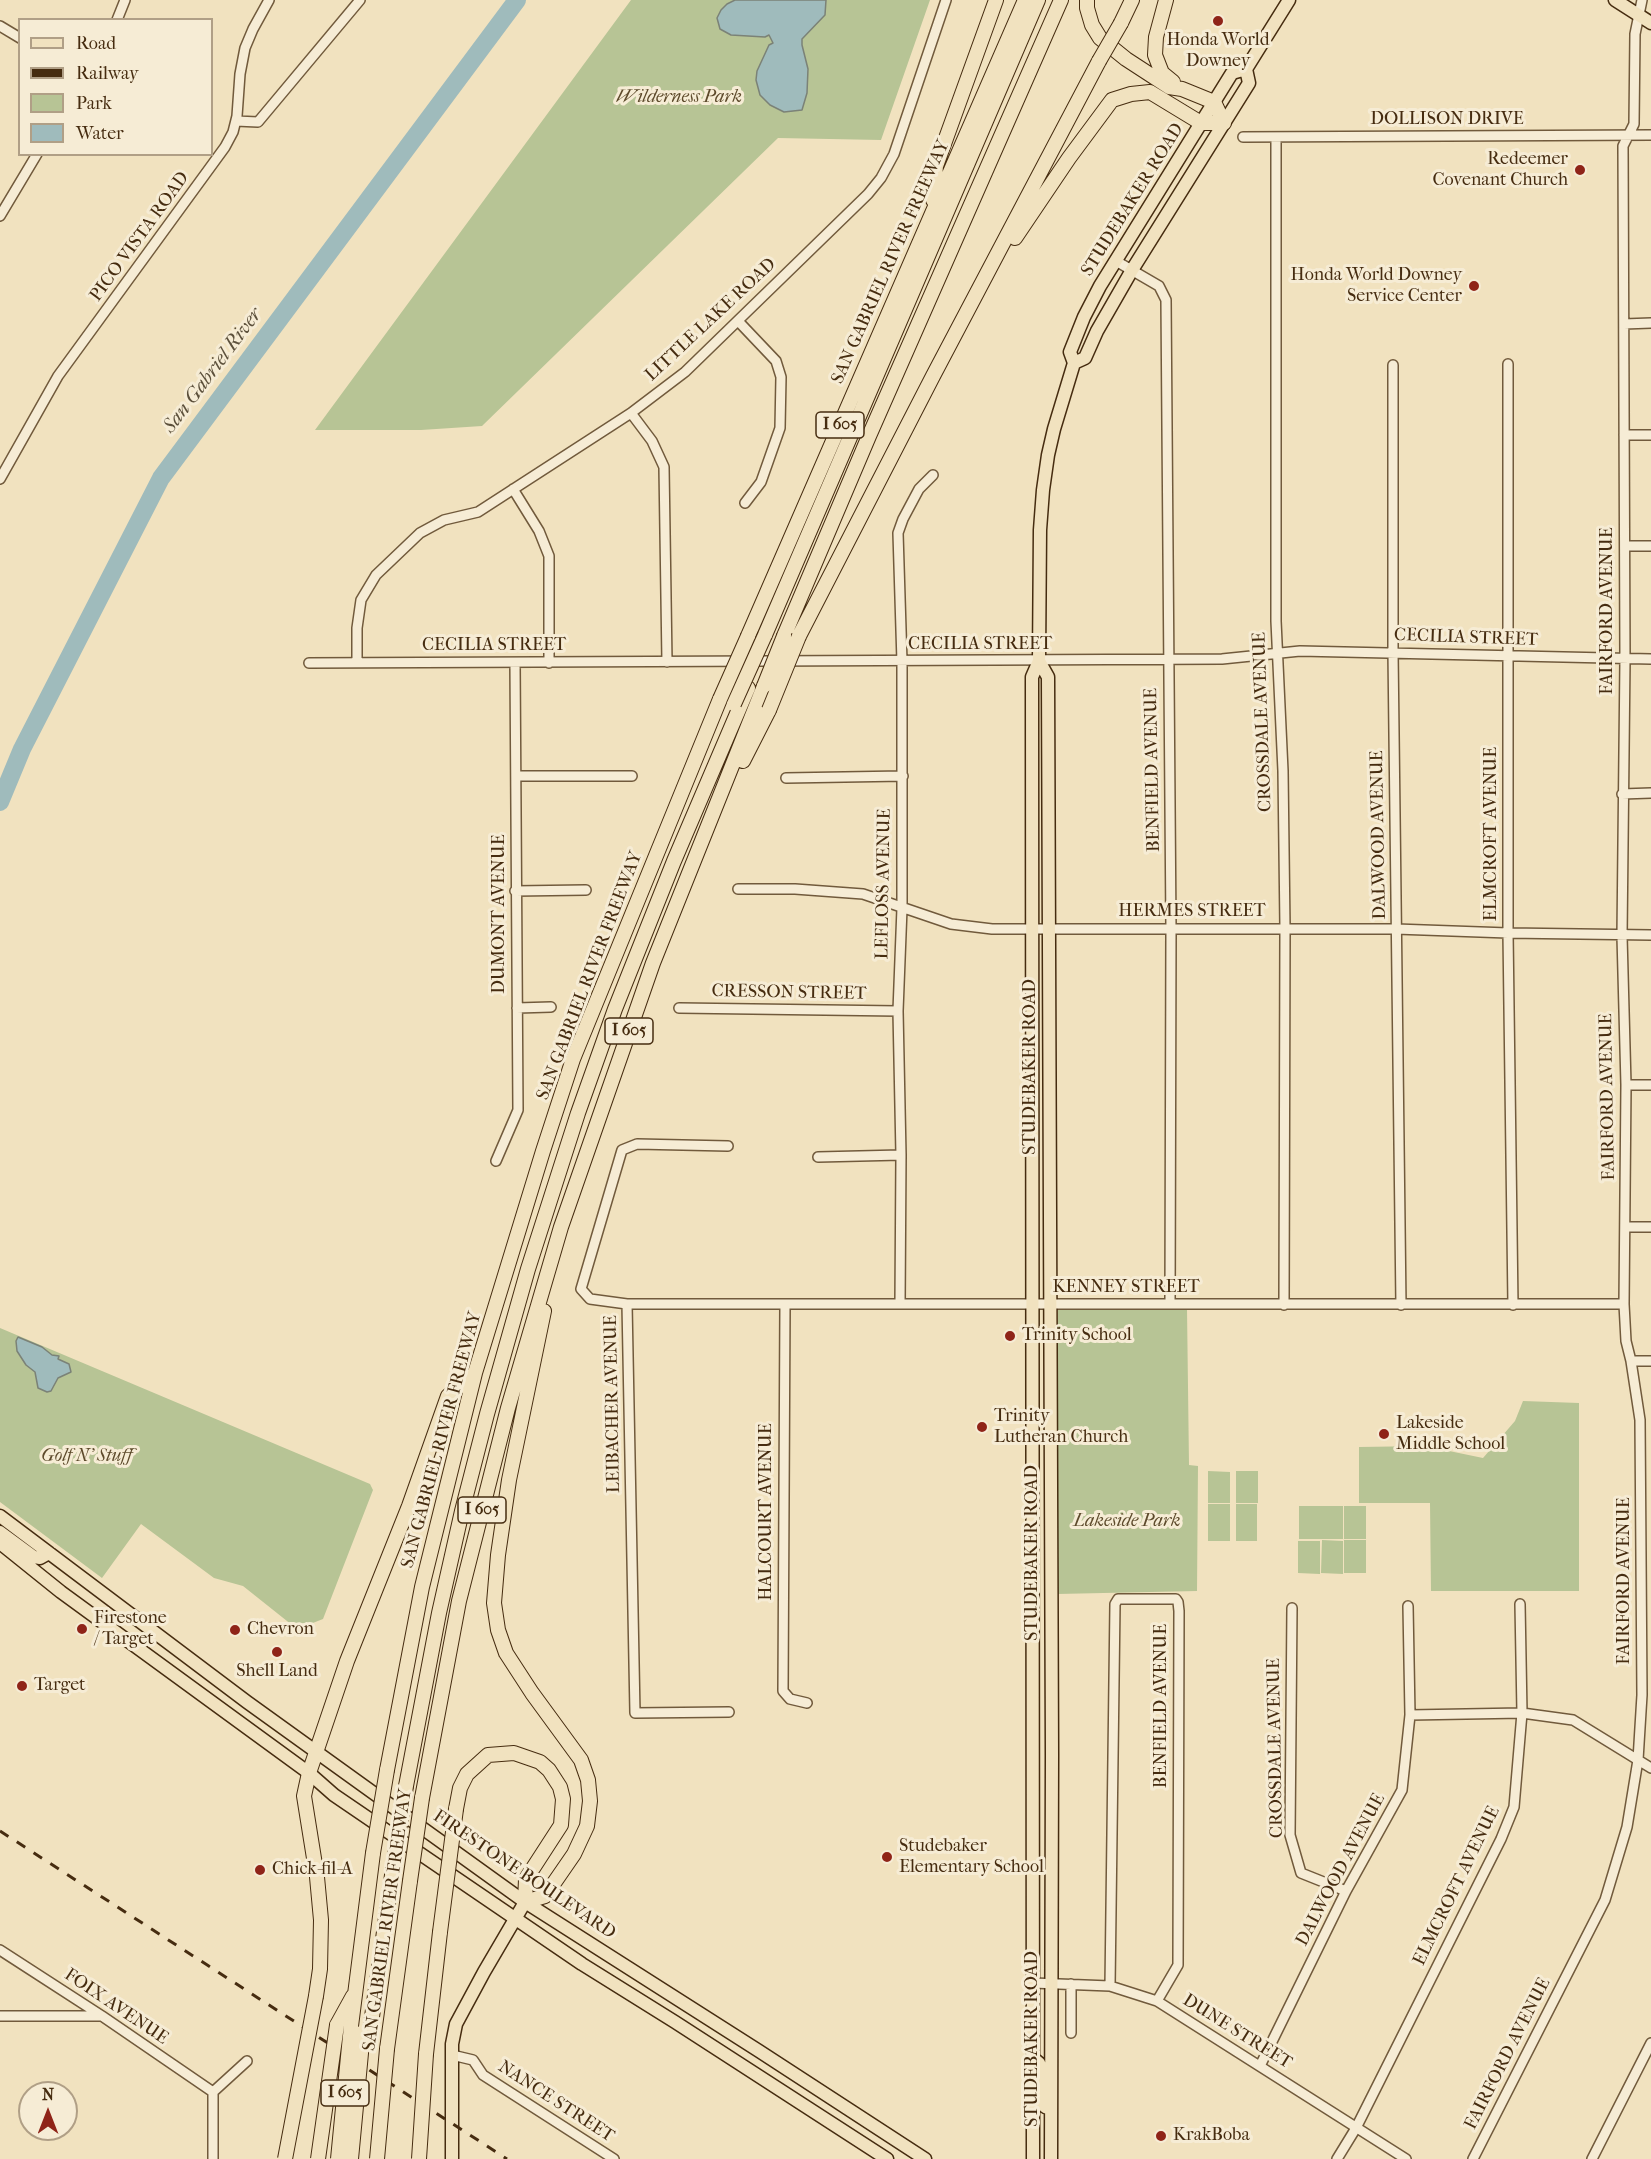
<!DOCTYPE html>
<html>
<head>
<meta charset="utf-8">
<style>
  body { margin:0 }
  #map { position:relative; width:1651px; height:2159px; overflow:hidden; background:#f1e2bf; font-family:"IM FELL French Canon",serif }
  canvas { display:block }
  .legend { position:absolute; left:18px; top:18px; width:195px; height:138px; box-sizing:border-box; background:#f6ecd5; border:2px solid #b09f86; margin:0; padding:8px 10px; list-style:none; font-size:18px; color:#462c10 }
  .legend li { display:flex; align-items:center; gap:12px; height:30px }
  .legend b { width:30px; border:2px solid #b09f86 }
  .north { position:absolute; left:18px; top:2081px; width:60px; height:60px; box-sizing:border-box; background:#f6ecd5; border:2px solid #b09f86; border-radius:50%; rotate:0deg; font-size:16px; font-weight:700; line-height:24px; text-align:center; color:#462c10 }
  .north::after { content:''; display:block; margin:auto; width:21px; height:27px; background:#8f2418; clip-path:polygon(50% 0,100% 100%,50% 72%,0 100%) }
</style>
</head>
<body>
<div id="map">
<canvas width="1651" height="2159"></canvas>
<ul class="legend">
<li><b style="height:8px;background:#f1e2bf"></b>Road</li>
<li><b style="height:8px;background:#462c10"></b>Railway</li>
<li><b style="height:16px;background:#b7c495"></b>Park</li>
<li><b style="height:16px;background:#9fbbbc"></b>Water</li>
</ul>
<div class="north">N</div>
</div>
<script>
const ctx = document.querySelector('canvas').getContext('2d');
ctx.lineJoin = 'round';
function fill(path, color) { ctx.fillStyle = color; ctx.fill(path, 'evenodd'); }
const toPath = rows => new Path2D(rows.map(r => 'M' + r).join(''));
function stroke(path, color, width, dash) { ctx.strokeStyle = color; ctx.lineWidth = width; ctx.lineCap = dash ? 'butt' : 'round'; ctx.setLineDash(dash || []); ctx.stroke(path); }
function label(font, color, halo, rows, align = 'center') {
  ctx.font = font + ' "IM FELL French Canon",serif'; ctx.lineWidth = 6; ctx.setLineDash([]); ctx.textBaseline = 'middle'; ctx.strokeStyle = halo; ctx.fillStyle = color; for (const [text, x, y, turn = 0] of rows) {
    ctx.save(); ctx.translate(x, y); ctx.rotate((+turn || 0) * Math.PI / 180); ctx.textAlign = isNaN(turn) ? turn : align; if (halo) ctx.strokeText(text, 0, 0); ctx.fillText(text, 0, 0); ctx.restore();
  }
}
fill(toPath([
  [631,0,930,0,881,140,778,138,482,426,421,430,315,430],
  [1187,1309,1189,1465,1198,1466,1197,1591,1057,1594,1058,1310],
  [0,1328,370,1484,373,1490,323,1619,300,1628,292,1625,243,1586,214,1578,141,1524,102,1578,0,1502],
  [1523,1401,1579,1403,1579,1591,1431,1591,1430,1503,1359,1503,1359,1447,1425,1446,1483,1458,1515,1421],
  [1208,1471,1230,1472,1230,1503,1208,1503],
  [1236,1471,1258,1471,1258,1503,1236,1503],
  [1208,1504,1230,1504,1230,1541,1208,1541],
  [1236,1504,1257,1504,1257,1541,1236,1541],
  [1299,1506,1343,1506,1343,1539,1299,1539],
  [1344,1506,1366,1506,1366,1539,1344,1539],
  [1322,1540,1343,1541,1343,1574,1321,1573],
  [1344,1540,1366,1540,1366,1573,1344,1573],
  [1298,1541,1320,1541,1320,1574,1298,1573]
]), '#b7c495');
const water = toPath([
  [735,0,826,0,825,15,802,39,802,45,808,69,807,93,802,110,784,112,770,105,760,95,756,80,757,71,769,45,773,43,769,35,765,37,731,35,720,29,717,18,721,10,727,4,735,0],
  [18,1337,42,1347,52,1355,59,1356,58,1359,69,1364,71,1372,58,1378,51,1391,47,1392,38,1388,35,1372,26,1365,17,1351,16,1341,18,1337]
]);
fill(water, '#9fbbbc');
stroke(water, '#7b8277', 1.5);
stroke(toPath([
  [0,802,22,749,161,478,517,0]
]), '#9fbbbc', 18);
const minor = toPath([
  [117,20,125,0],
  [0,26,20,38],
  [236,121,258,122,360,0],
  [1243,137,1651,135],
  [1276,138,1276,621,1283,771,1285,928,1284,1305],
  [0,216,37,154],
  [1116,261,1159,286,1166,300,1171,929,1170,1304],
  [738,321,776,361,781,377,780,428,761,482,745,503],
  [1624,324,1651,323],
  [1508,364,1508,933,1513,1305],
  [1393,365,1393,652,1401,1305],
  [631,413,652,441,664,467,667,662],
  [1624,435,1651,435],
  [0,479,58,376,225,147,233,132,237,116,240,74,245,48,253,29,269,0],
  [513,489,539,531,549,556,549,663],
  [1625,546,1651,546],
  [309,663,1222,659,1300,651,1651,659],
  [357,663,357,628,361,600,376,575,420,533,444,520,478,512,631,413,685,372,868,194,881,178,894,154,946,0],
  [516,776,632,776],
  [786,778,903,776],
  [1622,794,1651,793],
  [738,889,795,889,863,894,951,924,992,929,1396,929,1508,933,1651,935],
  [515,891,586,890],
  [517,1008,551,1007],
  [679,1008,898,1011],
  [1626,1085,1651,1085],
  [728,1146,637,1144,622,1150,581,1289,590,1299,627,1304,635,1713,729,1712],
  [818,1157,901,1155],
  [496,1161,518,1110,515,663],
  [1626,1227,1651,1227],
  [627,1304,1624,1304],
  [785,1304,783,1691,790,1699,807,1703],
  [900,1304,901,1155,898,1011,902,908,902,662,898,533,903,519,919,489,933,475],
  [1631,1361,1651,1361],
  [1292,1608,1290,1835,1301,1873,1346,1891],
  [1410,1715,1522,1713,1573,1720,1651,1768],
  [0,1950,102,2016,213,2092],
  [1033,1983,1110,1986,1157,2001,1406,2159],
  [1071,1984,1071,2033],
  [1110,1986,1115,1604,1118,1599,1176,1599,1178,1602,1179,1611,1178,1965,1157,2001],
  [0,2016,102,2016],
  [452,2055,473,2060,483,2075,614,2159],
  [1260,2066,1346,1891,1402,1790,1410,1715,1408,1606],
  [213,2159,213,2092,247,2061],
  [1337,2159,1356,2128,1501,1839,1514,1807,1522,1713,1520,1604],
  [1473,2159,1605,1900,1627,1827,1638,1760,1642,1695,1640,1420,1631,1361,1626,1341,1624,1304,1626,1085,1622,936,1625,659,1623,146,1634,124,1635,34,1642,0],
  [1592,2159,1651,2043]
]);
const major = toPath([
  [1615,0,1651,23],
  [1074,363,1085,358,1097,331,1132,270,1249,83,1246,69],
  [1039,661,1048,677,1052,1755,1051,2159],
  [0,1516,247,1702,525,1902,759,2051,925,2159],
  [0,1532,34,1557,40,1558,49,1553],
  [0,1543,61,1592,309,1773,334,1795,582,1964,675,2022,887,2159],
  [1033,2058,1039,2063,1042,2070,1043,2102,1045,2107,1051,2109],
  [452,2159,452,2044,456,2024,484,1972,525,1902],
  [1033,2159,1032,677,1039,661,1040,530,1043,490,1048,455,1054,429,1074,363,1070,352,1084,317,1100,286,1232,73,1246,69,1289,0]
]);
const highway = toPath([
  [1166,0,1156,37,1155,55,1162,73,1173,82],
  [1121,23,1132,0],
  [933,200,936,166,996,0],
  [1015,238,1069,158,1112,100,1131,94,1150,92,1201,123,1224,123,1214,102,1182,89,1169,87,1126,59,1100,38,1092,25,1087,8,1087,0],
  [765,635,1038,0],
  [748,636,1025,0],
  [784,636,869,436,1061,0],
  [799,636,933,376,1099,61],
  [743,761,769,710],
  [387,1770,422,1587,475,1373,543,1151,573,1059,720,699],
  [406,1786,439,1613,462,1511,487,1414,528,1269,578,1113,615,1009,674,861,748,688],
  [422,1798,459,1601,508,1408,561,1227,653,963,764,686],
  [456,1809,460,1788,467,1774,488,1755,514,1753,540,1762,549,1770,560,1787,563,1799,561,1825,526,1879,525,1902,545,1896,574,1854,587,1826,590,1801,588,1780,581,1760,532,1693,506,1653,498,1630,494,1603,498,1555,509,1480,544,1311],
  [316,1996,320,1969,321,1920,317,1877,304,1796,309,1773,347,1661,409,1506,448,1396,475,1373],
  [337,2025,353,1996],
  [351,2026,373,1853],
  [369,2038,393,1868],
  [387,2049,410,1881],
  [426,2054,440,1932]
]);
stroke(minor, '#715a3c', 12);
stroke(major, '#462c10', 15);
stroke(highway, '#462c10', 16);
stroke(minor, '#f6ecd5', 9);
stroke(major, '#f1e2bf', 12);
stroke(highway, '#f1e2bf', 14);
stroke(toPath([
  [0,1831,507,2159]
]), '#462c10', 3, [10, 10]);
const highwayBridge = toPath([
  [1099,61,1121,23],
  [764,686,784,636],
  [720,699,748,636],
  [734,704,765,635],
  [769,710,799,636],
  [373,1853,387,1770],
  [393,1868,406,1786],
  [410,1881,422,1798],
  [440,1932,456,1809],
  [285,2159,316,1996],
  [318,2159,337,2025],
  [338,2159,351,2026],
  [351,2159,363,2032],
  [377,2159,387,2049],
  [419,2159,426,2054]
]);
stroke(highwayBridge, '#462c10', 16, []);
stroke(highwayBridge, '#f1e2bf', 14);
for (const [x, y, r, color] of [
  [1218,21,6,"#8f2418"],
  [1580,170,6,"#8f2418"],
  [1474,286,6,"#8f2418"],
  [1010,1336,6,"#8f2418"],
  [982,1427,6,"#8f2418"],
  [1384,1434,6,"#8f2418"],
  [82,1629,6,"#8f2418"],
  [235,1630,6,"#8f2418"],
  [277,1652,6,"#8f2418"],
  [22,1686,6,"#8f2418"],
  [887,1857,6,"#8f2418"],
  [260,1870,6,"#8f2418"],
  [1161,2136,6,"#8f2418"]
]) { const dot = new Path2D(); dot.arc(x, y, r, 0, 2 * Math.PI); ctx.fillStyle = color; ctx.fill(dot); stroke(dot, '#f6ecd5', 2); }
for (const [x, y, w] of [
  [840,425,48],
  [629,1031,48],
  [482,1510,48],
  [345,2093,48]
]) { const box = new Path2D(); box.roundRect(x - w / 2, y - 13, w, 26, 4.5); ctx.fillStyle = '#f6ecd5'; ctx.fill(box); stroke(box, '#462c10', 1.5); }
label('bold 16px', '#462c10', null, [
  ["I 605",840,425],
  ["I 605",629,1031],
  ["I 605",482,1510],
  ["I 605",345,2093]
]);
label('18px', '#462c10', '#f6ecd5', [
  ["Honda World",1218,41,"center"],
  ["Downey",1218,62,"center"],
  ["Redeemer",1568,160,"right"],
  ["Covenant Church",1568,181,"right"],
  ["Honda World Downey",1462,276,"right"],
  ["Service Center",1462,297,"right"],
  ["Trinity School",1022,1336],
  ["Trinity",994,1417],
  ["Lutheran Church",994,1438],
  ["Lakeside",1396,1424],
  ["Middle School",1396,1445],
  ["Firestone",94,1619],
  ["/ Target",94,1640],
  ["Chevron",247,1630],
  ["Shell Land",277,1672,"center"],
  ["Target",34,1686],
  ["Studebaker",899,1847],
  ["Elementary School",899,1868],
  ["Chick-fil-A",272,1870],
  ["KrakBoba",1173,2136]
], 'left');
label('italic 18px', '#5d4a2b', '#f6ecd5', [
  ["Wilderness Park",679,98],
  ["Golf N' Stuff",87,1457],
  ["Lakeside Park",1127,1522]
]);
label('18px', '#462c10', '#f6ecd5', [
  ["DOLLISON DRIVE",1447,120],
  ["STUDEBAKER ROAD",1133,200,-58],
  ["PICO VISTA ROAD",140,237,-54],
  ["SAN GABRIEL RIVER FREEWAY",891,262,-66],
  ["LITTLE LAKE ROAD",711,320,-43],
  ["FAIRFORD AVENUE",1608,611,-90],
  ["CECILIA STREET",1466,638,2],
  ["CECILIA STREET",980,645],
  ["CECILIA STREET",494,646],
  ["CROSSDALE AVENUE",1263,722,-92],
  ["BENFIELD AVENUE",1153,770,-91],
  ["ELMCROFT AVENUE",1492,834,-90],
  ["DALWOOD AVENUE",1379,835,-91],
  ["LEFLOSS AVENUE",884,884,-89],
  ["HERMES STREET",1192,912],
  ["DUMONT AVENUE",500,914,-90],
  ["SAN GABRIEL RIVER FREEWAY",590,976,-69],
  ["CRESSON STREET",789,993,1],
  ["STUDEBAKER ROAD",1031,1067,-90],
  ["FAIRFORD AVENUE",1608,1097,-91],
  ["KENNEY STREET",1126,1288],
  ["LEIBACHER AVENUE",613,1404,-91],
  ["SAN GABRIEL RIVER FREEWAY",442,1440,-75],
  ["HALCOURT AVENUE",767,1512,-90],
  ["STUDEBAKER ROAD",1033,1553,-90],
  ["FAIRFORD AVENUE",1625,1581,-90],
  ["BENFIELD AVENUE",1162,1706,-90],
  ["CROSSDALE AVENUE",1276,1748,-91],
  ["DALWOOD AVENUE",1341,1870,-62],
  ["FIRESTONE BOULEVARD",524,1875,34],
  ["ELMCROFT AVENUE",1457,1886,-64],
  ["SAN GABRIEL RIVER FREEWAY",388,1920,-82],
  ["FOIX AVENUE",116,2007,34],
  ["DUNE STREET",1237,2032,32],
  ["STUDEBAKER ROAD",1033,2039,-90],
  ["FAIRFORD AVENUE",1508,2054,-63],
  ["NANCE STREET",556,2102,33]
]);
label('italic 20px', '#5c503b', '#f6ecd5', [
  ["San Gabriel River",213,371,-53]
]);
</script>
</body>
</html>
